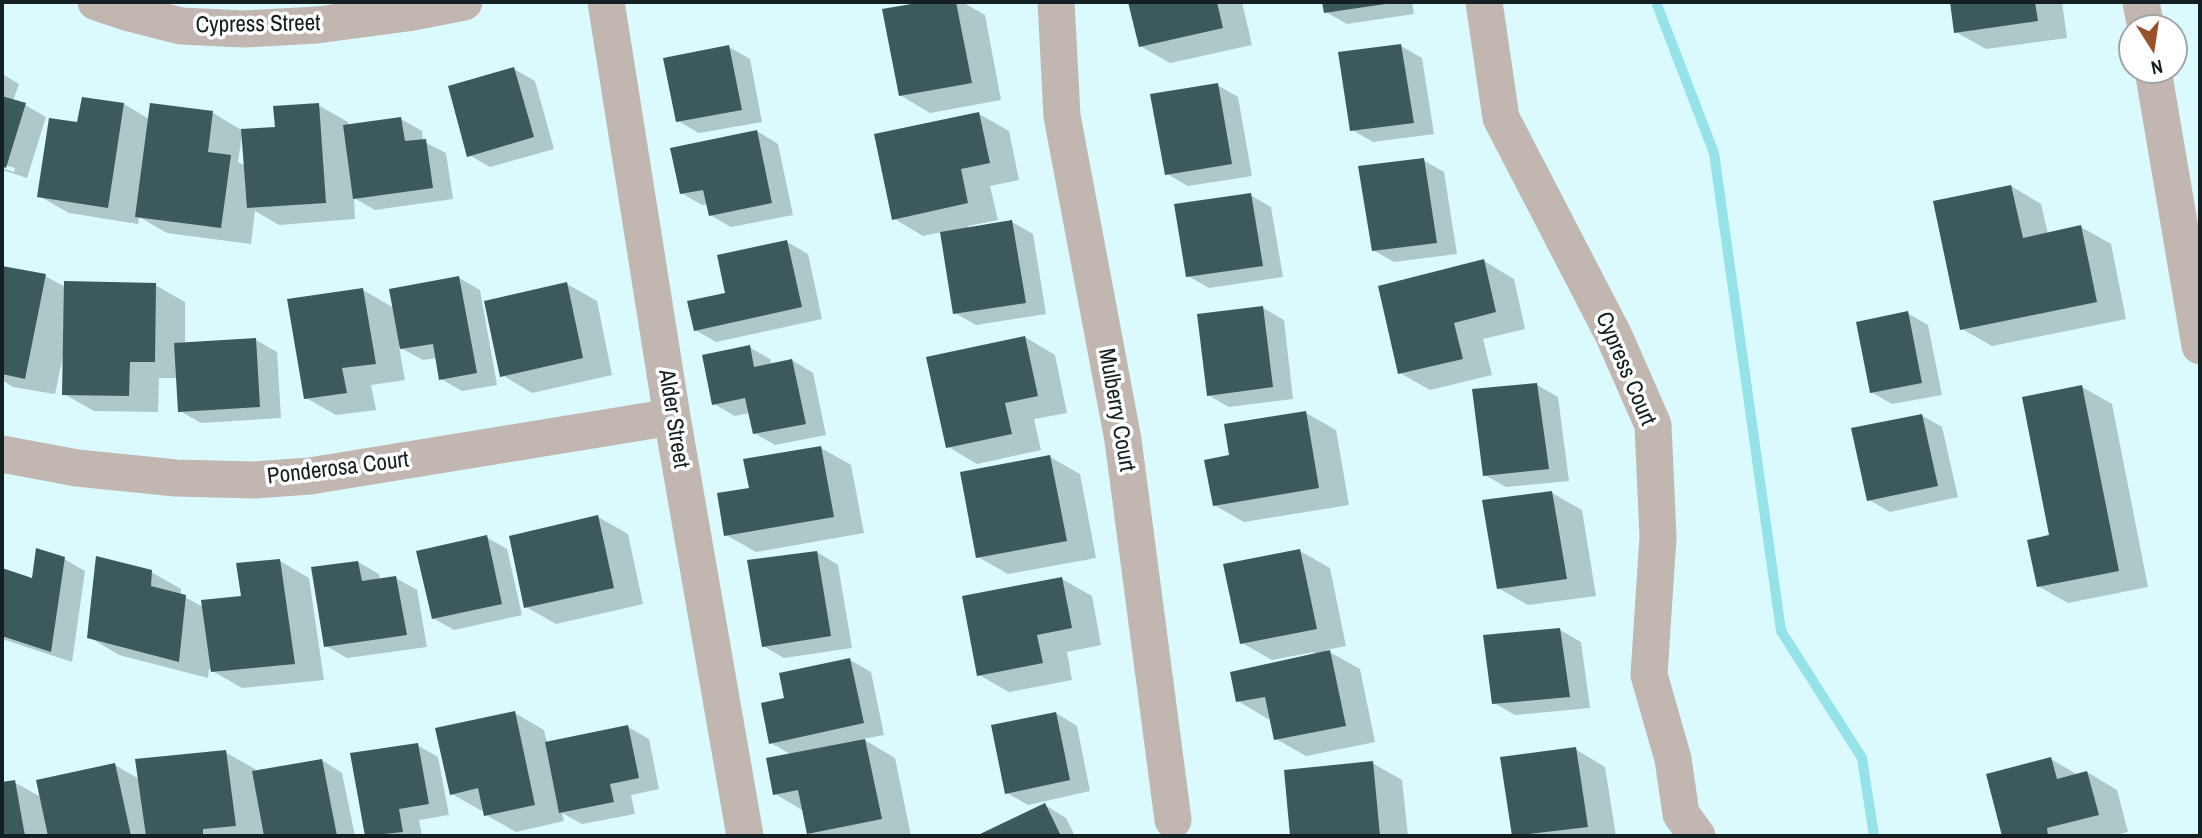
<!DOCTYPE html>
<html>
<head>
<meta charset="utf-8">
<style>
  body { margin:0 }
  #map { position:relative; width:2202px; height:838px; overflow:hidden; background:#dafafd; font-family:"Archivo Narrow",sans-serif }
  canvas { display:block }
  .frame { position:absolute; inset:0; border:4px solid #131f20; pointer-events:none }
  .north { position:absolute; left:2118px; top:14px; width:70px; height:70px; box-sizing:border-box; background:#fff; border:2px solid #a1a5a6; border-radius:50%; rotate:168deg; font-size:19px; font-weight:700; line-height:28px; text-align:center; color:#131f20 }
  .north::after { content:''; display:block; margin:auto; width:24px; height:32px; background:#98512b; clip-path:polygon(50% 0,100% 100%,50% 72%,0 100%) }
</style>
</head>
<body>
<div id="map">
<canvas width="2202" height="838"></canvas>
<div class="frame"></div>
<div class="north">N</div>
</div>
<script>
const ctx = document.querySelector('canvas').getContext('2d');
ctx.lineJoin = 'round';
function fill(path, color) { ctx.fillStyle = color; ctx.fill(path, 'evenodd'); }
const toPath = rows => new Path2D(rows.map(r => 'M' + r).join(''));
function stroke(path, color, width, dash) { ctx.strokeStyle = color; ctx.lineWidth = width; ctx.lineCap = dash ? 'butt' : 'round'; ctx.setLineDash(dash || []); ctx.stroke(path); }
function label(font, color, halo, rows, align = 'center') {
  ctx.font = font + ' "Archivo Narrow",sans-serif'; ctx.lineWidth = 7; ctx.setLineDash([]); ctx.textBaseline = 'middle'; ctx.strokeStyle = halo; ctx.fillStyle = color; for (const [text, x, y, turn = 0] of rows) {
    ctx.save(); ctx.translate(x, y); ctx.rotate((+turn || 0) * Math.PI / 180); ctx.textAlign = isNaN(turn) ? turn : align; if (halo) ctx.strokeText(text, 0, 0); ctx.fillText(text, 0, 0); ctx.restore();
  }
}
fill(toPath([
  [933,2,962,2,985,15,1001,100,930,113,900,95,884,11],
  [1130,2,1242,2,1252,45,1170,63,1140,46],
  [1324,2,1412,2,1414,14,1347,24,1326,12],
  [1952,2,2062,2,2067,38,1986,49,1956,32],
  [1401,46,1422,58,1434,134,1373,142,1352,130],
  [729,47,750,59,762,122,699,133,678,121],
  [514,69,535,81,554,149,490,167,469,155],
  [2,74,19,84,13,101,25,105,46,117,27,178,2,170,2,168,14,172,15,168,2,164],
  [1217,85,1238,97,1252,176,1188,186,1167,174],
  [124,104,149,119,213,113,243,131,277,129,318,105,348,122,349,126,401,119,422,131,423,141,446,153,453,199,375,210,354,198,355,219,279,225,255,211,251,244,167,233,139,217,138,224,69,213,39,196,79,123],
  [242,135,246,166,238,162],
  [979,114,1009,131,1019,180,990,186,998,220,968,226,969,229,1012,222,1033,234,1046,314,976,325,955,313,942,232,923,236,893,218],
  [757,131,778,144,793,215,731,227,710,215,708,204,702,205,681,193],
  [1423,160,1444,172,1457,254,1394,262,1373,250],
  [2011,186,2041,204,2048,234,2081,227,2111,244,2126,319,1992,346,1962,329],
  [1250,195,1271,207,1283,277,1209,288,1188,276],
  [787,242,808,254,822,319,716,342,695,330,727,294],
  [1484,261,1514,279,1525,329,1483,339,1492,375,1430,390,1400,373],
  [2,267,45,276,65,287,155,285,185,302,185,344,256,340,277,352,281,418,201,423,180,411,178,378,159,378,158,412,94,411,64,394,64,356,63,356,55,394,13,387,2,380],
  [459,278,480,290,497,385,462,391,441,379,437,358,423,360,399,347,405,380,371,385,376,410,336,415,306,398,363,290,394,308],
  [567,284,597,301,612,375,532,393,502,375],
  [1263,308,1284,320,1293,399,1229,407,1208,395],
  [1907,313,1928,325,1942,395,1892,404,1871,392],
  [1025,337,1055,355,1067,413,1034,419,1041,450,977,464,947,446],
  [749,347,770,359,772,365,792,360,813,373,826,435,775,445,754,433,750,413,735,416,714,404],
  [1537,385,1558,397,1569,481,1506,487,1485,475],
  [2082,387,2112,404,2148,587,2068,603,2038,586,2051,537],
  [1306,413,1336,430,1349,505,1244,522,1214,505,1231,457],
  [1921,415,1942,427,1958,497,1890,512,1869,500],
  [821,448,851,465,864,533,756,552,726,535,751,489],
  [1050,457,1080,474,1096,558,1008,574,978,557],
  [1552,493,1582,510,1596,596,1528,605,1498,588],
  [598,517,628,534,643,604,556,624,526,607],
  [486,537,507,549,522,615,454,630,433,618],
  [1300,551,1330,568,1346,646,1326,650,1360,669,1375,742,1306,756,1276,739,1271,718,1268,719,1238,701,1315,655,1314,652,1272,660,1242,643],
  [817,552,838,565,852,648,784,658,763,646],
  [64,559,85,571,72,662,2,639,2,570,33,580],
  [280,561,309,578,324,680,242,688,209,669,208,678,119,655,89,637,151,572,181,589,181,595,203,607,243,598],
  [358,562,379,574,380,580,396,578,417,590,427,647,347,658,326,646],
  [1062,579,1092,596,1101,645,1067,652,1072,680,1009,692,979,675],
  [1560,630,1581,642,1590,708,1515,715,1494,703],
  [850,660,871,672,884,735,863,739,895,758,911,836,815,836,809,833,804,811,775,794,792,755,771,743,786,700],
  [515,713,544,730,547,743,628,727,649,739,659,789,631,795,635,814,582,824,562,813,564,821,516,832,486,815,485,810,482,811,452,794],
  [1056,713,1077,726,1090,791,1028,805,1007,793],
  [417,745,438,757,449,815,419,820,422,836,367,836,352,755],
  [1575,749,1605,767,1616,836,1514,836,1502,758],
  [225,752,255,769,256,772,322,760,342,773,355,836,2,836,2,784,14,782,41,797,115,765,139,779],
  [2051,759,2078,775,2087,772,2117,790,2128,832,2111,836,2004,836,1988,775],
  [1372,763,1402,780,1408,836,1292,836,1286,771],
  [1045,805,1066,818,1075,836,983,836]
]), '#0003');
stroke(toPath([
  [1656,2,1714,153,1781,631,1862,758,1874,836]
]), '#96e2e9', 10);
fill(toPath([
  [923,2,956,2,972,83,899,96,882,9],
  [1128,2,1217,2,1223,28,1139,47],
  [1322,2,1392,2,1392,3,1324,13],
  [1950,2,2035,2,2038,21,1954,33],
  [1401,44,1414,123,1350,131,1338,52],
  [729,45,742,110,676,122,663,58],
  [514,67,534,137,467,157,448,86],
  [1218,83,1232,164,1165,175,1150,94],
  [2,96,26,103,6,168,2,166],
  [82,97,124,103,108,208,37,197,49,118,77,122],
  [150,103,213,111,208,152,231,155,221,228,135,217],
  [319,103,326,203,247,208,241,129,275,127,273,106],
  [979,112,990,163,961,169,968,203,892,220,874,134],
  [401,117,405,141,426,139,433,188,353,199,343,125],
  [757,130,772,203,709,216,703,190,680,194,670,148],
  [1424,158,1437,243,1372,251,1358,166],
  [2011,185,2023,238,2081,225,2097,302,1960,330,1933,201],
  [1251,193,1263,266,1186,277,1174,204],
  [1012,220,1026,303,953,314,940,232],
  [787,240,802,307,694,331,687,301,725,293,717,255],
  [1484,259,1496,312,1454,323,1463,359,1398,374,1378,286],
  [2,266,46,274,25,379,2,374],
  [459,276,477,373,439,380,433,344,400,349,389,289],
  [64,281,156,283,155,362,130,362,129,396,62,395],
  [567,282,583,358,500,377,484,301],
  [363,288,376,364,342,368,347,393,304,399,287,299],
  [1263,306,1273,387,1207,396,1197,314],
  [1908,311,1922,383,1870,393,1856,322],
  [1025,336,1038,396,1005,403,1012,434,946,448,926,357],
  [256,338,260,407,178,412,174,343],
  [750,345,754,367,792,359,806,424,753,434,745,398,712,405,702,355],
  [1537,383,1549,469,1483,476,1472,389],
  [2082,385,2119,571,2037,587,2027,540,2049,535,2022,397],
  [1306,411,1319,488,1213,506,1204,460,1229,455,1224,424],
  [1922,414,1938,486,1867,501,1851,428],
  [821,446,834,517,724,536,717,493,749,488,743,459],
  [1050,455,1067,541,976,558,960,472],
  [1552,491,1567,579,1497,589,1482,500],
  [598,515,614,588,524,608,509,536],
  [487,535,502,604,432,619,416,551],
  [36,548,65,557,51,652,2,636,2,568,32,578],
  [1300,549,1317,629,1240,644,1223,564],
  [817,551,831,636,762,647,747,560],
  [96,556,152,570,151,586,186,595,179,662,87,638],
  [280,559,295,664,211,672,201,600,241,596,236,563],
  [358,561,362,581,396,576,407,635,324,647,311,567],
  [1062,577,1072,628,1037,635,1043,663,977,676,962,596],
  [1560,628,1570,697,1492,704,1483,635],
  [1330,650,1346,726,1274,740,1265,697,1236,702,1230,672],
  [850,658,864,723,769,744,761,703,784,698,779,673],
  [515,711,535,805,484,816,478,788,450,795,435,728],
  [1056,712,1070,780,1005,794,991,725],
  [628,725,639,778,610,784,614,802,559,813,545,742],
  [865,739,882,819,807,834,798,790,773,795,766,758],
  [418,743,429,804,399,809,403,832,365,836,350,753],
  [1576,747,1588,827,1512,836,1500,757],
  [226,750,236,826,203,829,203,836,146,836,135,759],
  [2051,757,2057,779,2087,771,2099,815,2047,828,2048,836,2002,836,1986,774],
  [322,759,337,836,264,836,252,771],
  [1373,761,1380,836,1290,836,1284,770],
  [115,763,131,836,48,836,36,780],
  [15,780,25,836,2,836,2,782],
  [1045,803,1061,836,981,836,980,834]
]), '#3c595b');
stroke(toPath([
  [96,2,126,12,181,26,244,29,317,25,407,13,464,2],
  [606,2,672,417,745,836],
  [1056,2,1062,116,1123,440,1173,820],
  [1484,2,1501,118,1614,336,1653,425,1658,537,1649,675,1673,759,1681,814,1697,836],
  [2141,2,2146,28],
  [2153,70,2200,346],
  [2,454,77,468,176,478,254,480,310,476,672,417]
]), '#c1b6b0', 37);
label('23px', '#131f20', '#fff', [
  ["Cypress Street",258,25,-1],
  ["Cypress Court",1625,369,67],
  ["Mulberry Court",1116,410,80],
  ["Alder Street",673,419,81],
  ["Ponderosa Court",338,469,-7]
]);
</script>
</body>
</html>
